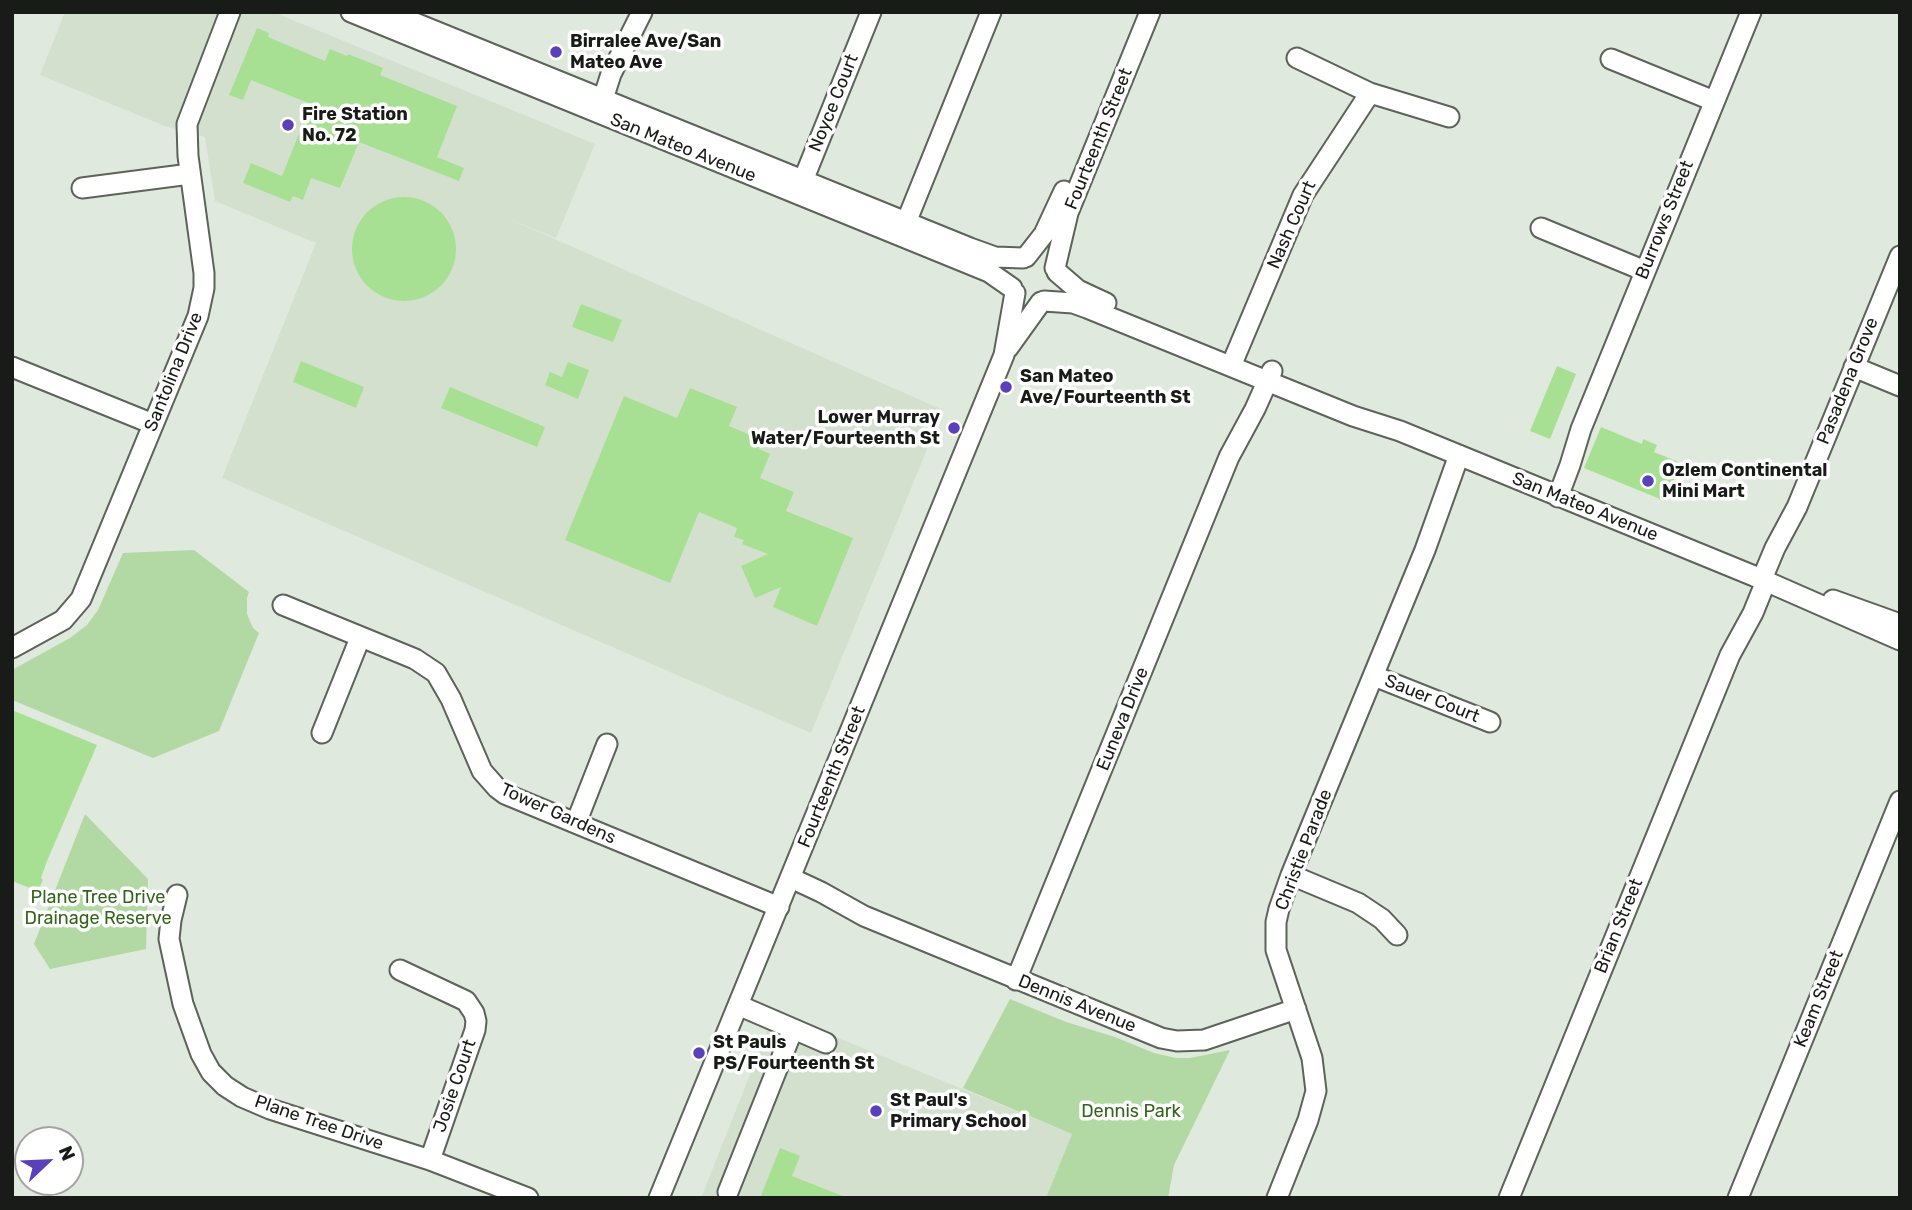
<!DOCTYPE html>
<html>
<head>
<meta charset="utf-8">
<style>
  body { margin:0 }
  #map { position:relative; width:1912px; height:1210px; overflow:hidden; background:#e0e9dd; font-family:Rubik,sans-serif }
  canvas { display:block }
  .frame { position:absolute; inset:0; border:14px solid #181b17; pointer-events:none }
  .north { position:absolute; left:14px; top:1126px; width:70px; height:70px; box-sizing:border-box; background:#fff; border:2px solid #a3a4a2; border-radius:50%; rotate:67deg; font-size:19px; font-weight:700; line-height:28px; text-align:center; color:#181b17 }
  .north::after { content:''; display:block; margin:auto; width:24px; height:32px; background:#5b41b9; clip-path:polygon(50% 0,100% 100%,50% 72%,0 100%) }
</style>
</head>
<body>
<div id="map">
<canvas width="1912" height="1210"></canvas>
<div class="frame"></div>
<div class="north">N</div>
</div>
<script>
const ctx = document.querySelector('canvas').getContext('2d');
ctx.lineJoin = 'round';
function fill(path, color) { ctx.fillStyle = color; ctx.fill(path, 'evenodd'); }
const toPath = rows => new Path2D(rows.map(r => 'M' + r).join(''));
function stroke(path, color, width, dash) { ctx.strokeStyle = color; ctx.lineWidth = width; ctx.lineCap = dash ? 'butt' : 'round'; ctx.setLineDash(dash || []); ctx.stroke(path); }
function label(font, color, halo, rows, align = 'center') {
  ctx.font = font + ' Rubik,sans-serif'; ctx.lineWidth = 7; ctx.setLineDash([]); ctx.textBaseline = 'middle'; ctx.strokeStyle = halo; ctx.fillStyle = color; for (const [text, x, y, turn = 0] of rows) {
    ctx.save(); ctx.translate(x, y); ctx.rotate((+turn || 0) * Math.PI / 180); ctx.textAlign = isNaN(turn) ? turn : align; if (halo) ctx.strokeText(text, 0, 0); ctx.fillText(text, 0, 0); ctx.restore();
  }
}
fill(toPath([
  [65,12,273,12,595,144,556,238,507,218,943,410,811,733,222,478,316,243,215,201,205,137,165,126,40,75],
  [775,1012,1072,1134,1046,1198,701,1198]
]), '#d3e0ce');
fill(toPath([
  [194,550,249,592,247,598,247,614,253,628,259,633,219,731,153,758,12,700,12,670,70,638,87,625,98,610,123,553],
  [85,814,148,879,146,949,50,969,34,944],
  [1010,999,1066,1022,1115,1037,1154,1053,1176,1058,1190,1058,1230,1050,1174,1165,1168,1198,1046,1198,1072,1134,963,1088]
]), '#b2d9a3');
fill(toPath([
  [257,28,269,33,268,37,325,61,330,49,347,56,348,54,383,68,380,75,457,106,437,157,464,168,459,181,359,142,340,188,311,178,303,200,293,196,290,202,243,183,251,163,282,176,311,104,251,80,243,100,229,95],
  '352 249a52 52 0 1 1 104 0a52 52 0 1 1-104 0Z',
  [581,304,622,320,613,342,572,327],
  [301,361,364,387,356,408,293,382],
  [568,362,589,370,578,399,545,385,550,372,562,377],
  [1557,366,1576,374,1550,439,1530,431],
  [450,387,545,427,537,447,441,408],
  [690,388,737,407,729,426,762,440,759,449,770,454,760,478,794,492,786,511,853,538,817,626,773,607,781,587,755,598,741,566,768,554,742,544,744,540,734,537,737,528,699,512,670,583,565,540,624,396,677,418],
  [1601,427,1642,444,1643,439,1657,445,1654,452,1681,463,1665,501,1584,468],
  [12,710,97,745,47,861,41,878,43,880,38,891,12,881],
  [780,1148,800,1156,792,1176,848,1198,760,1198]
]), '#a8e093');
const minor = toPath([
  [351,12,989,272,1012,288],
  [388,12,970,248,995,257,1023,258],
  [1297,58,1370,93,1449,117],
  [1611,59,1714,101],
  [603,111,603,99,611,74,642,12],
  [82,188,190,174],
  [798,193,871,12],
  [1541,228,1645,271],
  [901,235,991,12],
  [1026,257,1044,234,1064,191],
  [1055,268,1068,213,1150,12],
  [1057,272,1078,290,1106,303],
  [1044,301,1073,303,1087,308,1353,416,1400,431,1754,576,1900,640],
  [1008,348,1041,302],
  [1231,366,1303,195,1370,93],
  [12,367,153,424],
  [1854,367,1900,386],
  [1558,497,1570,465,1581,429,1751,12],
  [1762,579,1775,548,1797,507,1900,256],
  [1833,600,1900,624],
  [283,605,415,659,436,673,451,699,482,771,497,788,505,794,779,907],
  [12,648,63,620,81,599,198,316,204,288,204,273,188,156,187,124,230,12],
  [1374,676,1490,722],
  [322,733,360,638],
  [576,823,607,744],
  [1291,875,1358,903,1382,919,1397,935],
  [791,878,821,892,864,916,1161,1038,1177,1041,1204,1040,1296,1009],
  [177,895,171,920,169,939,183,1004,201,1054,211,1072,225,1086,242,1097,270,1109,430,1160,528,1198],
  [400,970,466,1001,474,1013,476,1021,475,1030,430,1160],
  [1016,980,1229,457,1255,409,1272,371],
  [738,1005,826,1043],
  [728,1192,793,1029],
  [659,1198,1004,355,1015,293],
  [1277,1198,1308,1120,1316,1091,1312,1058,1276,950,1276,922,1279,909,1291,875,1425,550,1459,455],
  [1509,1198,1730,655,1753,613,1766,581],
  [1738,1198,1900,801]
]);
stroke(minor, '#5c6359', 23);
stroke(minor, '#fff', 19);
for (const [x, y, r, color] of [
  [556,52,7,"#5b41b9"],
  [288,125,7,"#5b41b9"],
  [1006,387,7,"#5b41b9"],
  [954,428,7,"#5b41b9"],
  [1648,481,7,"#5b41b9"],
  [699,1053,7,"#5b41b9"],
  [876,1111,7,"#5b41b9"]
]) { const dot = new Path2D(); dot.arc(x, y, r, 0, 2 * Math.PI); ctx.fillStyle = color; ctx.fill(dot); stroke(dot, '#fff', 2.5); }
label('bold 18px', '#181b17', '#fff', [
  ["Birralee Ave/San",570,42],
  ["Mateo Ave",570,63],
  ["Fire Station",302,115],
  ["No. 72",302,136],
  ["San Mateo",1020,377],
  ["Ave/Fourteenth St",1020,398],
  ["Lower Murray",940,418,"right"],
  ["Water/Fourteenth St",940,439,"right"],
  ["Ozlem Continental",1662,471],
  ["Mini Mart",1662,492],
  ["St Pauls",713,1043],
  ["PS/Fourteenth St",713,1064],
  ["St Paul's",890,1101],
  ["Primary School",890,1122]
], 'left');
label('18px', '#181b17', '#fff', [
  ["Noyce Court",834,103,-68],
  ["Fourteenth Street",1099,139,-68],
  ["San Mateo Avenue",683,148,22],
  ["Burrows Street",1665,220,-68],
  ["Nash Court",1292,225,-66],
  ["Santolina Drive",174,372,-68],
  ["Pasadena Grove",1848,381,-68],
  ["San Mateo Avenue",1585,507,22],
  ["Sauer Court",1432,699,22],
  ["Euneva Drive",1123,719,-68],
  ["Fourteenth Street",832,777,-68],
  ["Tower Gardens",558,814,24],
  ["Christie Parade",1304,850,-69],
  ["Brian Street",1619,926,-68],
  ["Keam Street",1819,999,-68],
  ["Dennis Avenue",1077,1004,22],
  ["Josie Court",455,1086,-71],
  ["Plane Tree Drive",319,1123,19]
]);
label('18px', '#32641a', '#fff', [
  ["Plane Tree Drive",98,898],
  ["Drainage Reserve",98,919],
  ["Dennis Park",1131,1112]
]);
</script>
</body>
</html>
